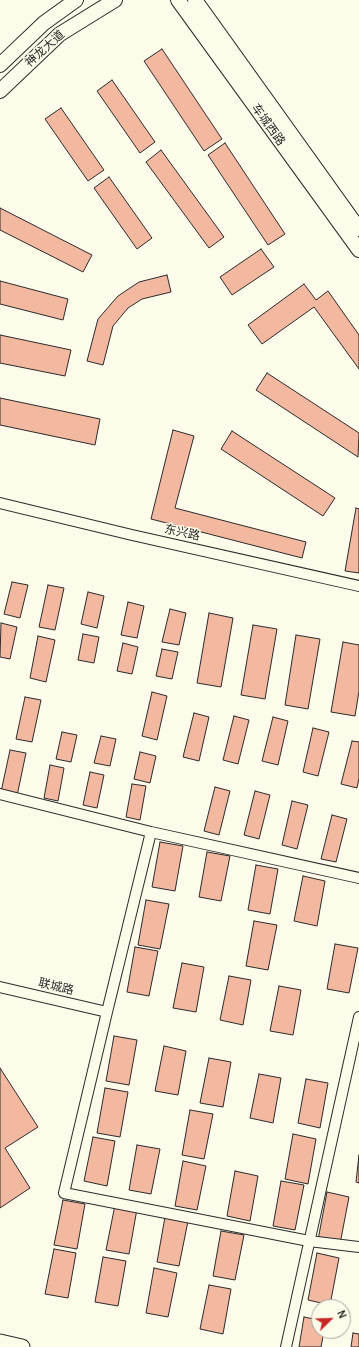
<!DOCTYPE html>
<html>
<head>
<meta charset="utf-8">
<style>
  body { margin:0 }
  #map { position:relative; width:359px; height:1347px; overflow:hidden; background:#fdfbea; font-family:Karla,sans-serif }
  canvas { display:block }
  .north { position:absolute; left:311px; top:1299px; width:40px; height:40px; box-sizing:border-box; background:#fdfbea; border:1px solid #a9a89e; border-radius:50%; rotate:67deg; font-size:11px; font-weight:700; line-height:16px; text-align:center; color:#2b2b2b }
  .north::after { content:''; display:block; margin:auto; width:14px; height:18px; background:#c62828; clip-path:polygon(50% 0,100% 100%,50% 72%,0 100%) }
</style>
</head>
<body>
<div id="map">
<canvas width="359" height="1347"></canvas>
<div class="north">N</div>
</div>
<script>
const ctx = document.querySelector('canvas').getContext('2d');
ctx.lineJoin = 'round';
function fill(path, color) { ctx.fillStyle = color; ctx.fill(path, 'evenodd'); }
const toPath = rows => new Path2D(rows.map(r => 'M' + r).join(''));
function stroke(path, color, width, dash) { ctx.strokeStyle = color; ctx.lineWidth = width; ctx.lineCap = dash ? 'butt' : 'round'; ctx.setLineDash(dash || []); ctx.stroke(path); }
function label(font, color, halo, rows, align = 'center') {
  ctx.font = font + ' Karla,"Noto Sans SC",sans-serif'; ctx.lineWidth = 3; ctx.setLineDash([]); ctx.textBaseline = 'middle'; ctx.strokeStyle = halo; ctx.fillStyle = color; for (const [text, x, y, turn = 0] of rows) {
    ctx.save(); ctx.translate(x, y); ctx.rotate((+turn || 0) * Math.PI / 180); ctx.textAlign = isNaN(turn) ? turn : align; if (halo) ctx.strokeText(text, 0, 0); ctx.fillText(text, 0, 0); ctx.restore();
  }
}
const building = toPath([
  [162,49,222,139,204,151,144,61,162,49],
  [112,80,155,142,140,153,97,91,112,80],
  [61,108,104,170,88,181,45,119,61,108],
  [225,143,285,234,268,245,208,155,225,143],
  [161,150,224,237,209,248,146,162,161,150],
  [109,177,152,238,137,249,94,188,109,177],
  [0,208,92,255,83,272,0,230,0,208],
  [261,249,274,267,232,295,220,277,261,249],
  [167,275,171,292,142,299,128,308,113,326,103,365,87,361,98,319,118,296,139,282,167,275],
  [0,281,68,299,63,320,0,304,0,281],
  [304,284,316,300,328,291,359,335,359,369,314,307,262,344,248,325,304,284],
  [0,335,71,350,65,376,0,363,0,335],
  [267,373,359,433,358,457,256,390,267,373],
  [0,398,100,419,95,445,0,425,0,398],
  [173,430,194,436,175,508,306,542,302,558,151,519,173,430],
  [232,431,335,498,323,516,221,449,232,431],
  [356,508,359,509,359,573,345,571,356,508],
  [12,582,28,585,20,618,4,614,12,582],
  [48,585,64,588,55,630,39,627,48,585],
  [88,592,104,596,97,628,81,624,88,592],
  [128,602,144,606,137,638,121,635,128,602],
  [170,609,186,613,179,645,162,642,170,609],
  [209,613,233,618,221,687,197,683,209,613],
  [1,623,17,627,10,659,0,657,1,623],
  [253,625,277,629,265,699,241,695,253,625],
  [83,634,99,637,94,663,78,660,83,634],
  [296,635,320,639,308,709,285,705,296,635],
  [38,636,55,640,46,682,30,678,38,636],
  [343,642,359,645,359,691,355,716,331,712,343,642],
  [123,643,138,647,132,674,117,671,123,643],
  [162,649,178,652,172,679,156,676,162,649],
  [152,692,167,696,157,740,142,736,152,692],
  [25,697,41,700,32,742,16,739,25,697],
  [194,713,209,717,199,761,183,757,194,713],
  [234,716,249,720,238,764,223,760,234,716],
  [273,717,288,721,278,765,262,761,273,717],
  [313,728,329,732,318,776,303,772,313,728],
  [62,732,77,735,71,762,56,759,62,732],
  [101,736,116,739,110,766,94,763,101,736],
  [352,741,359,742,359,778,357,788,341,784,352,741],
  [10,750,26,753,17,796,1,792,10,750],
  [140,752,156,756,150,783,134,779,140,752],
  [50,765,64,768,58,801,44,798,50,765],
  [90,772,104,775,97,808,83,805,90,772],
  [132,784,146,786,140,820,126,817,132,784],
  [215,787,230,791,219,835,204,831,215,787],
  [255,791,270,795,259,839,244,835,255,791],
  [292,801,308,805,297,849,282,845,292,801],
  [332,815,347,819,336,862,321,859,332,815],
  [160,842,183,846,175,891,152,887,160,842],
  [207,852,230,856,221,901,199,897,207,852],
  [256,865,278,869,270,914,248,910,256,865],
  [303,876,325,881,317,926,294,921,303,876],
  [146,900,169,904,160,949,138,945,146,900],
  [254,921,277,925,268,970,246,966,254,921],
  [335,944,358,948,349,993,327,989,335,944],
  [135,947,158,951,149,996,127,992,135,947],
  [182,963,204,967,196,1012,173,1008,182,963],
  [229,976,251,980,243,1025,220,1020,229,976],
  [279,986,301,990,293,1035,270,1031,279,986],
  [114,1036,137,1040,129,1085,106,1081,114,1036],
  [164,1046,186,1051,178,1095,155,1091,164,1046],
  [209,1058,231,1062,223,1107,200,1103,209,1058],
  [0,1068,38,1127,5,1148,30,1188,0,1208,0,1068],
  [259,1074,281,1078,273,1123,250,1118,259,1074],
  [306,1079,328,1083,320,1128,298,1123,306,1079],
  [105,1088,128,1092,120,1137,97,1133,105,1088],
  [190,1110,213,1114,204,1159,182,1155,190,1110],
  [293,1134,316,1139,308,1184,285,1179,293,1134],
  [93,1137,115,1141,107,1186,84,1181,93,1137],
  [137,1145,160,1149,151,1194,129,1190,137,1145],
  [359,1155,359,1183,356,1182,359,1155],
  [183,1161,206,1166,197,1210,175,1206,183,1161],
  [235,1171,258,1176,250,1221,227,1216,235,1171],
  [281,1181,304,1185,295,1230,273,1226,281,1181],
  [327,1192,349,1197,340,1244,318,1240,327,1192],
  [63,1200,85,1204,77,1249,54,1245,63,1200],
  [115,1205,137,1209,129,1254,106,1250,115,1205],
  [165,1217,188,1221,179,1266,157,1262,165,1217],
  [221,1231,244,1235,235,1280,213,1276,221,1231],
  [54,1249,76,1253,68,1298,45,1294,54,1249],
  [317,1253,339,1258,330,1305,308,1300,317,1253],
  [103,1257,126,1261,118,1306,95,1302,103,1257],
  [154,1268,177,1273,168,1317,146,1313,154,1268],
  [209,1285,231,1289,223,1334,200,1329,209,1285],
  [304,1317,319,1320,319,1331,324,1331,321,1347,299,1347,304,1317],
  [353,1333,359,1334,359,1347,351,1347,353,1333]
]);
fill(building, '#f2b8a0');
stroke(building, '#2b2b2b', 1);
const street = toPath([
  [0,503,132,535,359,586],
  [0,794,151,832,359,878],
  [151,832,107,1012,64,1193,309,1241,359,1247],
  [0,987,107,1012],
  [286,1347,359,1017]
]);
const secondary = toPath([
  [178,0,359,250],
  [195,0,359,229],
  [0,65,44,23,76,0],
  [0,91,60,34,115,0]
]);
const primary = toPath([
  [0,1342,22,1347]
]);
stroke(street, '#2b2b2b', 12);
stroke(secondary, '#2b2b2b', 16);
stroke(primary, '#2b2b2b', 17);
stroke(street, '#fdfbea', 10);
stroke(secondary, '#fdfbea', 14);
stroke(primary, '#fdfbea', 15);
label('12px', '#2b2b2b', '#fdfbea', [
  ["神龙大道",45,49,-42],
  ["车城西路",268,125,54],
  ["东兴路",182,533,12],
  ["联城路",56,987,13]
]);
</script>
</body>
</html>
